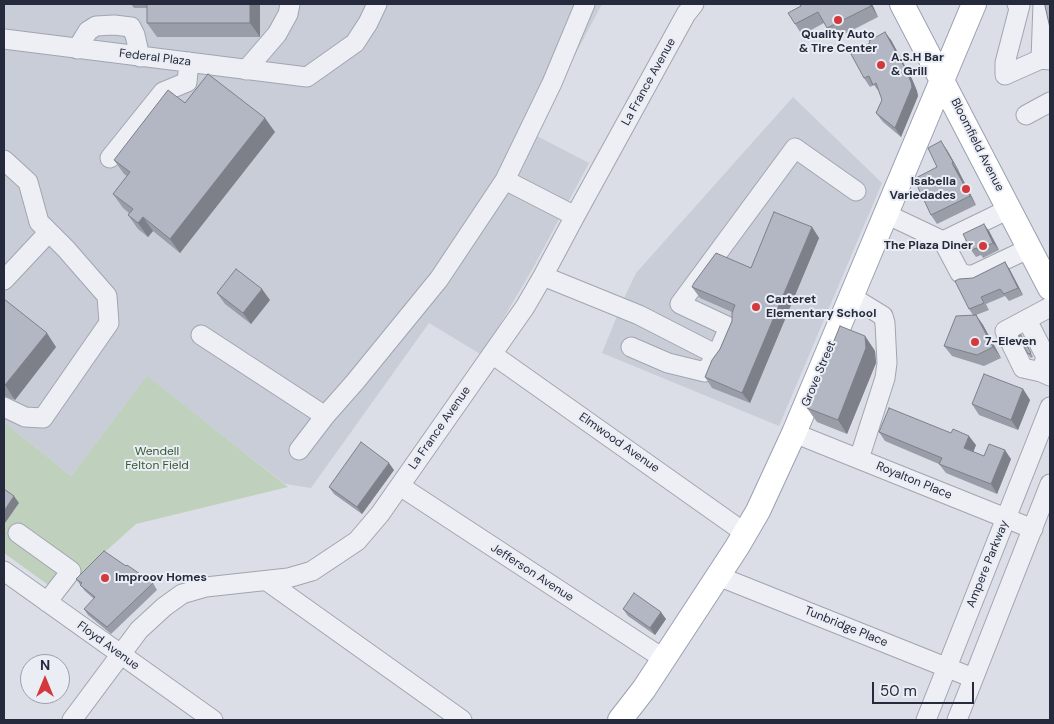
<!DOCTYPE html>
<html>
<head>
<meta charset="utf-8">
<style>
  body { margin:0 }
  #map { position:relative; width:1054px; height:724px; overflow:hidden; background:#dbdee6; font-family:"DM Sans",sans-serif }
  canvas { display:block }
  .frame { position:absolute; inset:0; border:5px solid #252b3d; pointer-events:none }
  .north { position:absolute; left:20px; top:654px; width:50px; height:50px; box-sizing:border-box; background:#eaedf4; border:1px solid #9b9fab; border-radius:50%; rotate:0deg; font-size:14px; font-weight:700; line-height:20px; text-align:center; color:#252b3d }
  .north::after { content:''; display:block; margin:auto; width:18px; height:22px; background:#d4383d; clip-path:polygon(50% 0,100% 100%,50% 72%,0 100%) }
  .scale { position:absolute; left:872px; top:682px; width:102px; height:22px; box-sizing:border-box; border:2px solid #252b3d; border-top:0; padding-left:6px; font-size:15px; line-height:18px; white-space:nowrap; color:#252b3d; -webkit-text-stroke:4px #eaedf4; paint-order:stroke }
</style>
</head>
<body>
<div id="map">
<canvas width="1054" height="724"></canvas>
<div class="frame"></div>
<div class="north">N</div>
<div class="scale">50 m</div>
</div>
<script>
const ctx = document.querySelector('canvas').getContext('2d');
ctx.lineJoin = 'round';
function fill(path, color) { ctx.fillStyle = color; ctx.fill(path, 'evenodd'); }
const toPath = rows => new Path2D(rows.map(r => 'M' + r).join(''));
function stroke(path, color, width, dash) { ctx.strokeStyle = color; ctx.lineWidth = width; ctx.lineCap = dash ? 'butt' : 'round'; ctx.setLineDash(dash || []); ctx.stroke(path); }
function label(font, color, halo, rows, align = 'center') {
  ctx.font = font + ' "DM Sans",sans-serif'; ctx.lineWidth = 4; ctx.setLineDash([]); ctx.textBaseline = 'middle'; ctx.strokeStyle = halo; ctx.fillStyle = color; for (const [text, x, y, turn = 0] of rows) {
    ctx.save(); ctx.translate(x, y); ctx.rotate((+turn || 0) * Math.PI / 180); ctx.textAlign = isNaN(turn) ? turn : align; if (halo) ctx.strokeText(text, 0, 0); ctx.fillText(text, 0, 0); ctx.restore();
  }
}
fill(toPath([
  [4,4,602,4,533,134,589,163,533,268,482,355,429,323,311,488,285,484,147,377,71,476,4,422],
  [793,97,882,183,779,426,602,353,626,294,636,273]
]), '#c9cdd8');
fill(toPath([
  [147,376,288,487,136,524,84,571,62,595,4,553,4,422,71,476]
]), '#bfd1bc');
const minor = toPath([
  [1017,4,1020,5,1005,63,1005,75,1041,59,1050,60],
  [4,39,307,77,355,43,368,23,377,4],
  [77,49,88,31,96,26,114,25,131,27,135,35,140,57],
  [1041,59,1043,4],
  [246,70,277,34,288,14,290,4],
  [1026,115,1050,102],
  [110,158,163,92,187,82,189,62],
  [4,160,28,182,39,222,66,249,107,296,109,323,43,418,25,417,4,407],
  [886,214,943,241,1009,209],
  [575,216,505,180,552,83,585,4],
  [943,241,960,273,967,275,973,275,1030,248],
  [543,276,639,315,717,355,729,327,680,304,795,148,856,191],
  [4,280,49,232],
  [852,297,883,316,885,323,887,363,885,378,859,459],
  [1050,307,1005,331,1023,368,1041,372,1050,376],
  [1027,320,1046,357,1041,372],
  [201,335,325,416],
  [631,347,668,363,705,372,717,355],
  [492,354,745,533],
  [794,433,1033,529],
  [299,450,325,416,355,382,439,279,505,180],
  [400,486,664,659],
  [18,533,71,571,47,602],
  [4,571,213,720],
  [718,576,973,678],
  [267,581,462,720],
  [72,720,139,630,164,607,182,594,206,587,288,578,312,571,357,541,380,514,525,307,543,276,575,216,686,14,694,4],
  [926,720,1050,407],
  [957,720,1050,484]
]);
const major = toPath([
  [902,4,1050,288],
  [620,720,644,689,737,547,758,511,794,433,974,4]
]);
stroke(minor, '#a1a5b0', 21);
stroke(major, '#9aa1b3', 26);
stroke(minor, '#eeeff5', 19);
stroke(major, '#fff', 24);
fill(toPath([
  [131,4,260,4,260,37,157,37,147,23,147,8,134,8],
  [800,4,872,4,878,17,835,39,824,23,802,35,795,24,801,6],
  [891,40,912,79,917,91,918,96,901,137,883,122,876,113,882,100,880,93,874,85,870,87,864,78],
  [185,103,275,132,180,253,153,231,148,237,138,229,128,215,129,213,123,208,113,194,127,176,124,174,114,160],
  [947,150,959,171,959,172,976,205,937,224,931,215,937,167],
  [812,227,819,238,750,403,712,388,705,377,720,349,732,321,732,312,700,298,692,287,751,268],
  [989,231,999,250,983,258,981,255,976,257,971,250],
  [1005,262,1010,270,1023,295,1009,301,1005,296,986,304,989,310,976,315,983,325,1001,358,984,366,952,356,944,346,973,315,969,309,973,278],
  [217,293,270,300,251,324,225,304],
  [4,299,56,347,15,400,4,396],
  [865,336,875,351,876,363,847,434,817,422,807,408],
  [1024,338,1033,357,1031,358,1028,354],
  [1023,389,1030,400,1018,430,979,415,972,404],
  [879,432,976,445,973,452,984,456,1011,459,997,494,946,473,939,464,885,441],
  [394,470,362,514,334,494,329,487],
  [126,566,153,583,157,590,111,634,88,615,84,609,94,599,85,591,76,579],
  [623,609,666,619,655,635,628,616]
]), '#999da8');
fill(toPath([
  [250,4,260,4,260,37,250,23],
  [870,4,872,4,878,17,871,6],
  [885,32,891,40,912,79,917,91,918,96,901,137,895,128],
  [265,118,275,132,180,253,170,239],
  [941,141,947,150,959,171,953,162],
  [952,163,959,172,976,205,970,196],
  [143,217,153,231,148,237,138,223],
  [984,224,989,231,999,250,993,243],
  [812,227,819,238,750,403,742,393],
  [1005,262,1010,270,1023,295,1018,288],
  [262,289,270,300,251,324,243,313],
  [976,315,983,325,1001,358,993,347],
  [47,333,56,347,15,400,5,385],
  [865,336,875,351,876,363,847,434,838,420],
  [1023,389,1030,400,1018,430,1011,420],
  [969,436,976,445,971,458,964,448],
  [1005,450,1011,459,997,494,991,484],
  [389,463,394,470,362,514,357,507],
  [14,496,19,503,5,523,4,521,4,511],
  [661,612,666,619,655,635,650,628]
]), '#7d8088');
const building = toPath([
  [147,4,250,4,250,23,147,23,147,4],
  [800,4,870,4,871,6,827,28,818,12,795,24,788,13,801,6,800,4],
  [1045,4,1050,4,1050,28,1045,6,1045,4],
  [885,32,906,70,911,82,912,87,895,128,876,113,882,100,876,83,873,85,869,76,864,78,851,54,870,43,869,41,885,32],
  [208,74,265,118,170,239,143,217,138,223,128,215,133,209,113,194,130,172,114,160,168,90,185,103,208,74],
  [941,141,953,162,952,163,970,196,931,215,914,179,937,167,928,148,941,141],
  [774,212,812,227,742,393,705,377,712,360,720,349,732,321,732,313,735,305,692,287,694,283,716,253,751,268,774,212],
  [984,224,993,243,978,250,977,248,971,250,963,234,984,224],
  [1005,262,1018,288,1004,294,1000,289,981,297,984,303,969,309,955,281,959,279,973,278,1005,262],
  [236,269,262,289,243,313,217,293,236,269],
  [4,299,47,333,5,385,4,385,4,299],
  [976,315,993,347,977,355,944,346,956,316,976,315],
  [840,326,865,336,866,348,838,420,807,408,840,326],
  [1021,335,1031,353,1028,354,1019,336,1021,335],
  [984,374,1023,389,1011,420,972,404,984,374],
  [889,408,951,433,953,429,969,436,964,448,984,456,989,444,1005,450,991,484,939,464,942,458,879,432,889,408],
  [361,442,389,463,357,507,329,487,361,442],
  [4,489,14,496,4,511,4,489],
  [104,551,126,566,127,565,153,583,107,627,84,609,95,597,80,585,82,583,76,579,104,551],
  [634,593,661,612,650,628,623,609,634,593]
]);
fill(building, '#b2b7c3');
stroke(building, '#7d8088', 1);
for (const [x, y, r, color] of [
  [838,20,5,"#d4383d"],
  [881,65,5,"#d4383d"],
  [966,189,5,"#d4383d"],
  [983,246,5,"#d4383d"],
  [756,307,5,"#d4383d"],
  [975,342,5,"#d4383d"],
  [105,578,5,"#d4383d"]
]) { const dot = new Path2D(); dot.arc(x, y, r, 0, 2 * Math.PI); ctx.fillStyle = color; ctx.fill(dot); stroke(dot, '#eaedf4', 2); }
label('bold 12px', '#252b3d', '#eaedf4', [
  ["Quality Auto",838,35,"center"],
  ["& Tire Center",838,49,"center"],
  ["A.S.H Bar",891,58],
  ["& Grill",891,72],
  ["Isabella",956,182,"right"],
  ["Variedades",956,196,"right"],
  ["The Plaza Diner",973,246,"right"],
  ["Carteret",766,300],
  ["Elementary School",766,314],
  ["7-Eleven",985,342],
  ["Improov Homes",115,578]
], 'left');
label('12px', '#252b3d', '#eaedf4', [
  ["Federal Plaza",155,58,7],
  ["La France Avenue",649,82,-61],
  ["Bloomfield Avenue",977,145,63],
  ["Grove Street",819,374,-67],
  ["La France Avenue",440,428,-55],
  ["Elmwood Avenue",619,443,35],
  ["Royalton Place",914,481,22],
  ["Ampere Parkway",988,564,-68],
  ["Jefferson Avenue",532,573,33],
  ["Tunbridge Place",846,627,22],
  ["Floyd Avenue",108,646,36]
]);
label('12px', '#345931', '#eaedf4', [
  ["Wendell",157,452],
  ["Felton Field",157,466]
]);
</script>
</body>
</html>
